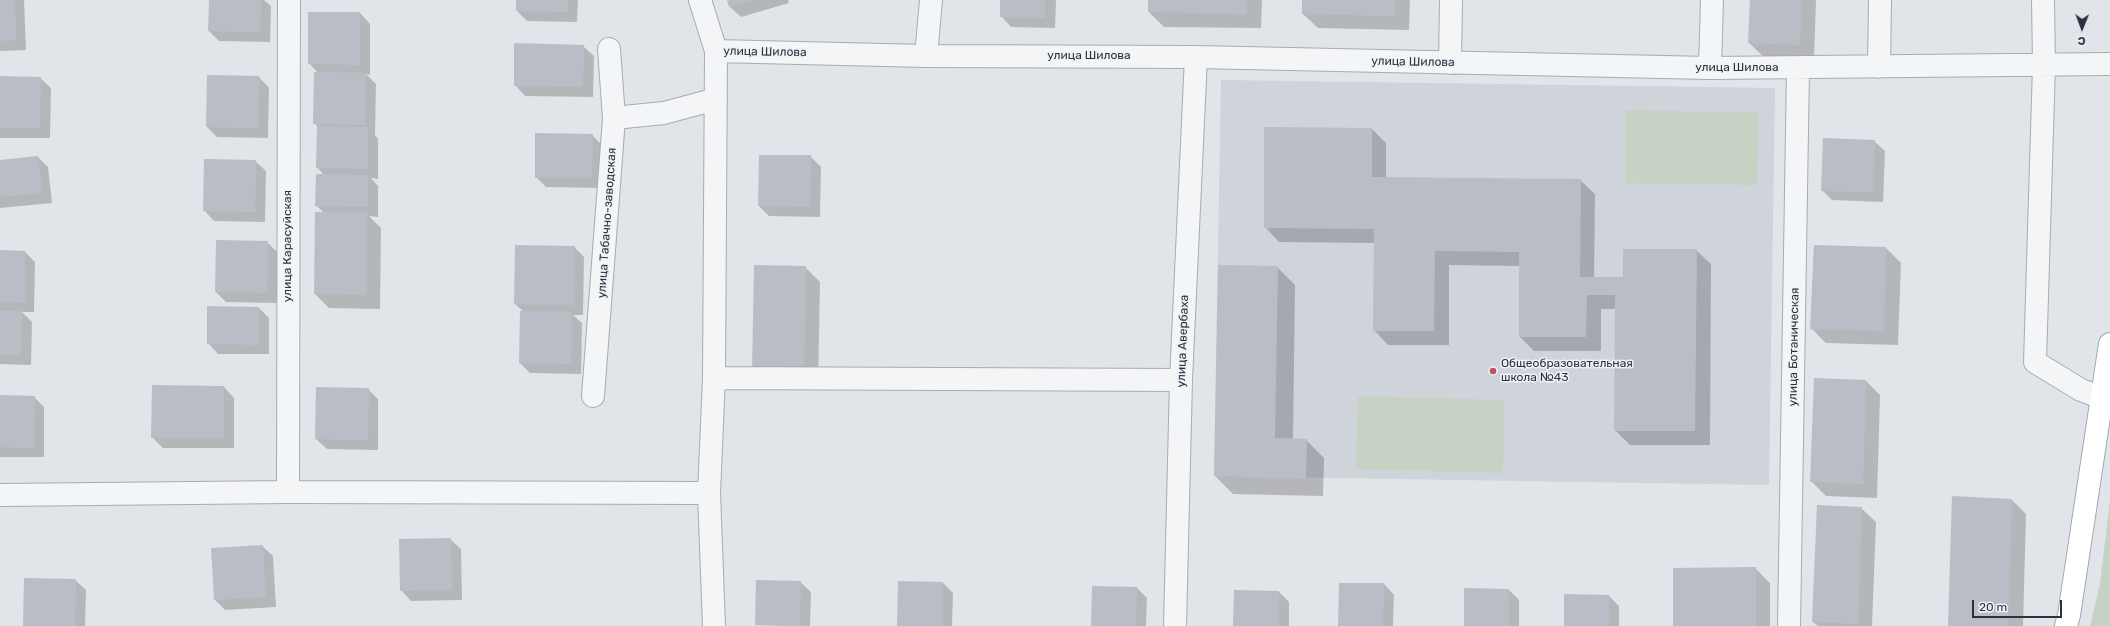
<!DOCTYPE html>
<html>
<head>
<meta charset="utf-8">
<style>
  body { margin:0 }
  #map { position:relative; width:2110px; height:626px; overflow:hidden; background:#e1e4e9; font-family:Rubik,sans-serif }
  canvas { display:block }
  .north { position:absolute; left:2062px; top:8px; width:40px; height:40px; -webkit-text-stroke:3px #f0f2f6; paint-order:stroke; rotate:181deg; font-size:11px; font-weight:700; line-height:16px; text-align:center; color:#2b313f }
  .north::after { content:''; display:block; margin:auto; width:14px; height:18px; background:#2b313f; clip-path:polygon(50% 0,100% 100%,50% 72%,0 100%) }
  .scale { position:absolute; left:1972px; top:600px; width:90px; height:18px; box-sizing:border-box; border:2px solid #2b313f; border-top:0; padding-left:5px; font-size:12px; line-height:14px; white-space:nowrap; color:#2b313f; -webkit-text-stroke:3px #f0f2f6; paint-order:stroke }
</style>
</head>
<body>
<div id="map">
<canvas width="2110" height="626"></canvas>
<div class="north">С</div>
<div class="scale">20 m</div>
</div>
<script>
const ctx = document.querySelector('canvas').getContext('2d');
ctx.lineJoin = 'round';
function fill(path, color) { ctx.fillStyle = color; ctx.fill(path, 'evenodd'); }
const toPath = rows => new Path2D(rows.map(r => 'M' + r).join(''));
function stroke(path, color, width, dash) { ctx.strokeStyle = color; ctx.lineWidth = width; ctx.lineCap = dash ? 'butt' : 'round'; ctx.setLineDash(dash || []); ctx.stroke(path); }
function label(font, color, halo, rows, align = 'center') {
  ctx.font = font + ' Rubik,sans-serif'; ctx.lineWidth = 3; ctx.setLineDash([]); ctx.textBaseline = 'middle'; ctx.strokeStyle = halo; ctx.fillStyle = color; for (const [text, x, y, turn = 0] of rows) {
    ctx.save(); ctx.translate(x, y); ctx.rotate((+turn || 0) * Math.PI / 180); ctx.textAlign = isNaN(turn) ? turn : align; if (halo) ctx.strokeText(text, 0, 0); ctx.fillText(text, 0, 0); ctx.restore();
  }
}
fill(toPath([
  [1221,80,1775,88,1769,485,1214,476]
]), '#cfd3da');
fill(toPath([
  [1626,110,1758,113,1757,185,1625,183],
  [1358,396,1504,400,1503,473,1356,469],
  [2110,500,2110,626,2090,626,2100,584]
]), '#c6d2c3');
fill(toPath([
  [0,0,24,0,26,50,0,51],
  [210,0,264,0,271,6,270,42,219,41,209,31],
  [517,0,578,0,577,22,527,21,517,11],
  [728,0,788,0,789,3,741,17,730,7],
  [1001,0,1056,0,1055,28,1011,27,1001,16],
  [1149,0,1262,0,1261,28,1164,27,1149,12],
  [1303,0,1410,0,1409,30,1318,28,1303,14],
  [1751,0,1816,0,1814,59,1764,57,1749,43],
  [309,13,360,13,370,24,370,75,366,74,376,84,375,135,378,139,378,179,371,178,378,186,378,217,369,216,381,228,380,309,329,308,315,294,324,213,317,206,324,175,317,167,318,127,314,123,318,73,309,63],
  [583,46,594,56,593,97,525,96,515,85],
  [0,77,40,78,51,88,50,138,0,138],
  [259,77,269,88,268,138,217,137,207,127],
  [1372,129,1386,143,1386,178,1580,180,1595,194,1594,278,1624,278,1696,250,1711,264,1710,445,1630,445,1615,430,1616,309,1601,309,1601,351,1534,351,1520,337,1520,266,1449,265,1449,345,1388,345,1374,330,1375,243,1279,242,1265,227],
  [592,135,602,145,602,188,546,187,536,177],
  [1874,141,1885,151,1883,202,1832,200,1822,190],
  [760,156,810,156,821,167,820,217,769,216,759,206],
  [38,157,48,167,52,203,0,208,0,161],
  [255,161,266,171,265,222,214,221,204,210],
  [267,242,278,253,277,303,226,302,216,292],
  [1814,246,1886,248,1901,263,1898,345,1826,343,1811,328],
  [574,247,584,257,583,315,573,315,582,323,581,374,530,373,520,363,524,312,515,304],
  [0,251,25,252,35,262,34,312,22,312,32,322,31,365,0,364],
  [805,267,820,282,818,388,767,387],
  [1277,267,1295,285,1293,440,1306,440,1324,458,1323,496,1233,494,1215,476],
  [259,308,269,318,269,354,218,354,208,343],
  [1866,381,1880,395,1877,498,1826,496,1812,482],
  [153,386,224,387,234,398,234,448,163,448,152,437],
  [317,388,368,389,378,399,378,450,327,449,316,439],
  [0,396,34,397,44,407,44,457,0,457],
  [2012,500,2026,514,2023,626,1949,626],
  [1861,508,1876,522,1872,626,1818,626,1813,622],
  [450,539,461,549,462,600,411,601,401,590],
  [262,546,273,556,276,607,225,610,215,600],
  [1755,568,1770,583,1770,626,1674,626],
  [75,580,86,590,85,626,24,626],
  [800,582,811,592,810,626,756,625],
  [943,583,953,593,952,626,898,626],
  [1384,584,1394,595,1393,626,1339,626],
  [1137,588,1147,598,1146,626,1092,626],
  [1465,589,1509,590,1519,600,1519,626,1465,626],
  [1279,592,1289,602,1289,626,1234,626],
  [1609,596,1619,606,1619,626,1565,626]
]), '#0003');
fill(toPath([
  [0,0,15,0,16,40,0,41],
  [209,0,261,0,260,32,208,31],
  [516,0,568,0,567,12,516,11],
  [727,0,753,0,729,7],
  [1000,0,1045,0,1045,18,1000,17],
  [1148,0,1247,0,1247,14,1148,12],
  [1302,0,1395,0,1395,16,1302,14],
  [1750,0,1802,0,1800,45,1748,43],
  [308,12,360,12,360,65,308,64],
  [514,43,584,45,583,87,514,86],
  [314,72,366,73,365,125,313,124],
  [207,75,259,76,258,128,206,127],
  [0,76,41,77,40,128,0,128],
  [317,126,368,127,368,169,316,168],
  [1264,127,1372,128,1372,177,1581,179,1580,277,1623,277,1623,249,1697,249,1695,431,1614,431,1615,295,1587,295,1586,337,1519,337,1519,252,1435,251,1434,331,1373,331,1374,229,1264,228],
  [535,133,593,134,592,178,535,178],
  [1823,138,1875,140,1873,192,1821,191],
  [759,155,811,155,810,207,758,206],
  [38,156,42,193,0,197,0,160],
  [204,159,256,160,255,212,203,211],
  [316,174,368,175,368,207,315,206],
  [315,212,367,213,366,295,314,294],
  [216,240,268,241,267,293,215,292],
  [515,245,575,246,574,305,514,304],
  [1814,245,1886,247,1884,331,1810,329],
  [0,250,25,251,25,303,0,302],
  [754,265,806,266,804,374,752,373],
  [1218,265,1278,266,1275,438,1307,439,1306,479,1214,476],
  [207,306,259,307,259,345,207,344],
  [0,311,22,311,21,355,0,355],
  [520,311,572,312,571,364,519,363],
  [1814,378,1866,380,1863,484,1810,482],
  [152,385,224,386,224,438,151,438],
  [316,387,369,388,368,440,315,439],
  [0,395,35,396,34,448,0,447],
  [1952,496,2012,499,2008,626,1948,626],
  [1817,505,1862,507,1858,624,1812,622],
  [451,538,452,590,400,591,399,539],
  [263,545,266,597,214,600,211,548],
  [1756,567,1756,626,1673,626,1673,568],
  [24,578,76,579,75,626,23,626],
  [756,580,801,581,800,626,755,625],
  [898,581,943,582,942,626,897,626],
  [1339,583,1384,583,1383,626,1338,626],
  [1092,586,1137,587,1136,626,1091,626],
  [1464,588,1509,589,1509,626,1464,626],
  [1234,590,1279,591,1279,626,1233,626],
  [1564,594,1609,595,1609,626,1564,626]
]), '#b9bdc5');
const minor = toPath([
  [700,0,716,51,714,378,709,493,714,626],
  [2043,0,2044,65,2035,362,2081,390,2102,398],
  [716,51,926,56,1196,57,1710,68,2110,64],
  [926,56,931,0],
  [1450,63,1451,0],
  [1879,67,1880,0],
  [1710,68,1712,0],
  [614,118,664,113,716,99],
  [714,378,1181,380],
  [593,396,614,118,609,49],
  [288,492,289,0],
  [0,495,288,492,709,493],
  [1175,626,1181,380,1196,57],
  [1789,626,1798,68]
]);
const major = toPath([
  [2066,626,2069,615,2110,344]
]);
stroke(minor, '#a7abb3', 24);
stroke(major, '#a1a7b3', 24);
stroke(minor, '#f3f5f7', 22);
stroke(major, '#fff', 22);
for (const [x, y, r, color] of [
  [1493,371,4,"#c3505a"]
]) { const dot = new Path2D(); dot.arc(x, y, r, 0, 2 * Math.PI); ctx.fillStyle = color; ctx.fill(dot); stroke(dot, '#f0f2f6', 1.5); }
label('12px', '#2b313f', '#f0f2f6', [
  ["улица Шилова",765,52,1],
  ["улица Шилова",1089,56],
  ["улица Шилова",1413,62,1],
  ["улица Шилова",1737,68],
  ["улица Табачно-заводская",607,223,-86],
  ["улица Карасуйская",288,246,-90],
  ["улица Авербаха",1183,341,-88],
  ["улица Ботаническая",1794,347,-89]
]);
label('12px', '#2b313f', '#f0f2f6', [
  ["Общеобразовательная",1501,364],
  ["школа №43",1501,378]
], 'left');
</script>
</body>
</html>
